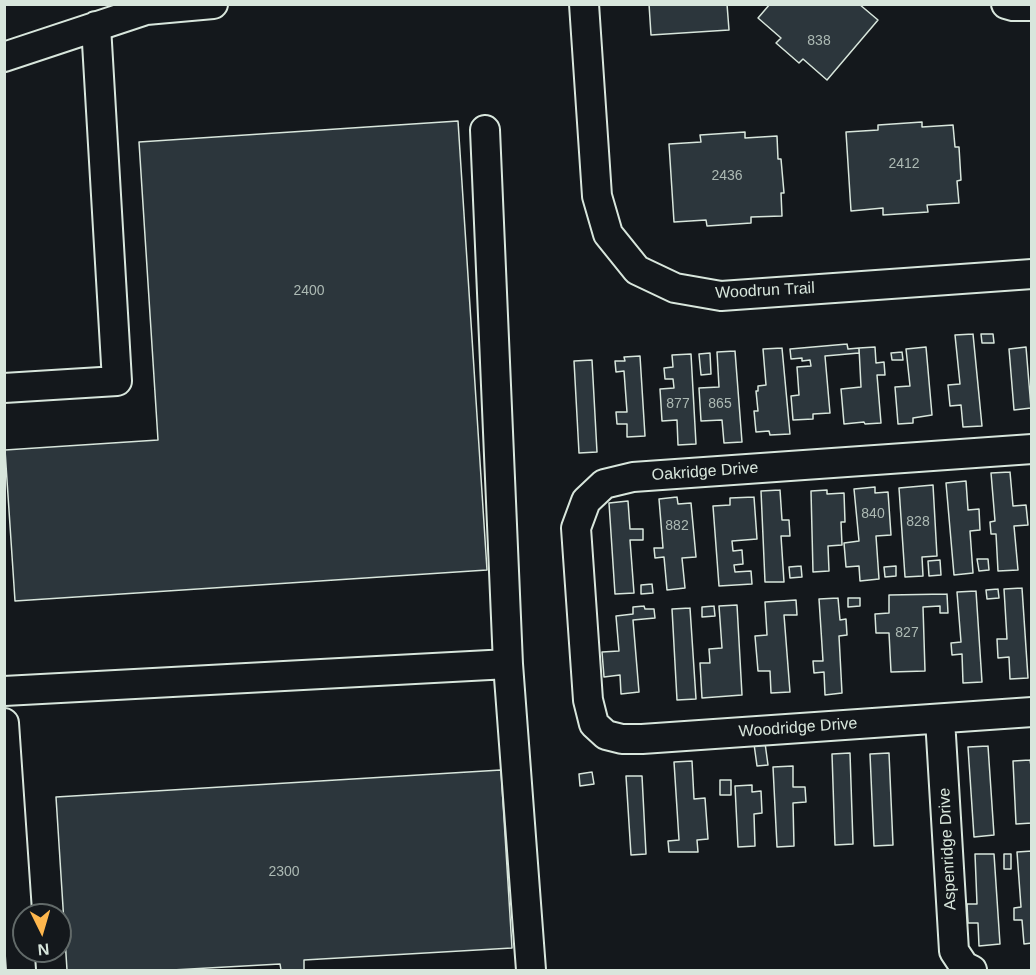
<!DOCTYPE html>
<html>
<head>
<meta charset="utf-8">
<style>
  body { margin:0 }
  #map { position:relative; width:1036px; height:975px; overflow:hidden; background:#14181c; font-family:Arial,sans-serif }
  canvas { display:block }
  .frame { position:absolute; inset:0; border:6px solid #d8e6dc; pointer-events:none }
  .north { position:absolute; left:12px; top:903px; width:60px; height:60px; box-sizing:border-box; background:#14181c; border:2px solid #626a69; border-radius:50%; rotate:175deg; font-size:16px; font-weight:700; line-height:24px; text-align:center; color:#d8e6dc }
  .north::after { content:''; display:block; margin:auto; width:21px; height:27px; background:#ffb74d; clip-path:polygon(50% 0,100% 100%,50% 72%,0 100%) }
</style>
</head>
<body>
<div id="map">
<canvas width="1036" height="975"></canvas>
<div class="frame"></div>
<div class="north">N</div>
</div>
<script>
const ctx = document.querySelector('canvas').getContext('2d');
ctx.lineJoin = 'round';
function fill(path, color) { ctx.fillStyle = color; ctx.fill(path, 'evenodd'); }
const toPath = rows => new Path2D(rows.map(r => 'M' + r).join(''));
function stroke(path, color, width, dash) { ctx.strokeStyle = color; ctx.lineWidth = width; ctx.lineCap = dash ? 'butt' : 'round'; ctx.setLineDash(dash || []); ctx.stroke(path); }
function label(font, color, halo, rows, align = 'center') {
  ctx.font = font + ' Arial,sans-serif'; ctx.lineWidth = 4.5; ctx.setLineDash([]); ctx.textBaseline = 'middle'; ctx.strokeStyle = halo; ctx.fillStyle = color; for (const [text, x, y, turn = 0] of rows) {
    ctx.save(); ctx.translate(x, y); ctx.rotate((+turn || 0) * Math.PI / 180); ctx.textAlign = isNaN(turn) ? turn : align; if (halo) ctx.strokeText(text, 0, 0); ctx.fillText(text, 0, 0); ctx.restore();
  }
}
const building = toPath([
  [649,4,727,4,729,30,651,35,649,4],
  [770,4,859,4,878,20,827,80,803,59,799,63,776,43,781,38,758,18,770,4],
  [458,121,487,570,15,601,5,450,158,440,139,142,458,121],
  [922,122,922,127,953,125,955,147,959,147,961,180,957,181,959,203,927,205,928,212,883,215,883,208,851,211,846,132,878,130,878,125,922,122],
  [745,132,745,138,777,136,778,159,781,159,784,193,781,193,782,216,751,217,751,223,707,226,706,220,674,222,669,144,701,142,700,135,745,132],
  [973,334,982,426,963,427,961,405,950,406,948,385,960,384,955,335,973,334],
  [981,334,993,334,994,343,982,343,981,334],
  [847,344,848,349,859,348,859,353,825,356,830,413,813,414,813,419,793,420,791,396,799,395,797,367,811,366,810,360,802,361,802,358,791,359,790,349,847,344],
  [875,347,876,363,884,362,885,375,877,375,881,423,865,424,864,422,844,424,841,389,861,387,859,348,875,347],
  [926,347,932,415,913,418,913,423,898,424,895,387,910,386,906,349,926,347],
  [1026,347,1031,408,1014,410,1009,349,1026,347],
  [782,348,790,434,770,435,769,431,756,432,754,411,758,411,756,391,758,391,758,386,766,385,763,349,782,348],
  [735,351,742,442,724,443,722,420,701,421,699,388,719,387,717,352,735,351],
  [902,352,903,360,892,360,891,353,902,352],
  [710,353,711,374,701,375,699,354,710,353],
  [691,354,696,444,678,445,677,420,662,421,660,389,674,388,673,379,665,379,664,368,673,367,672,355,691,354],
  [640,356,645,436,627,437,627,424,617,424,616,412,627,412,624,371,616,372,615,361,625,361,624,357,640,356],
  [592,360,597,452,579,453,574,361,592,360],
  [1010,472,1013,506,1026,505,1028,525,1014,526,1018,570,998,571,996,534,991,534,990,522,995,521,991,473,1010,472],
  [966,481,968,510,979,509,980,530,970,531,973,573,954,575,946,483,966,481],
  [933,485,937,556,922,557,923,576,905,577,899,488,933,485],
  [875,487,875,493,888,492,891,535,876,536,879,579,860,581,859,566,846,567,844,543,859,541,854,489,875,487],
  [780,490,782,520,789,520,790,536,781,536,784,582,765,582,761,491,780,490],
  [827,490,827,494,844,493,845,522,841,522,842,545,828,546,829,571,813,572,811,491,827,490],
  [677,497,678,504,691,503,696,557,682,558,685,588,667,590,664,557,655,558,654,548,663,548,659,499,677,497],
  [754,497,757,539,732,541,733,551,742,550,743,564,734,565,735,572,751,571,752,584,719,586,713,506,730,505,730,498,754,497],
  [628,501,630,529,643,529,643,540,630,540,634,593,615,594,609,503,628,501],
  [977,559,988,559,989,570,979,571,977,559],
  [940,560,941,575,929,576,928,561,940,560],
  [801,566,802,577,790,578,789,567,801,566],
  [896,566,896,576,885,577,884,567,896,566],
  [652,584,653,593,641,594,641,585,652,584],
  [1022,588,1028,678,1010,679,1009,657,998,658,997,639,1007,639,1004,589,1022,588],
  [998,589,999,598,987,599,986,590,998,589],
  [976,591,982,682,963,683,962,654,952,655,951,643,961,642,957,592,976,591],
  [947,594,948,613,940,613,940,606,923,607,925,671,891,672,889,633,876,633,875,614,889,613,889,595,947,594],
  [838,598,840,620,846,619,847,635,839,636,842,693,825,695,824,672,814,673,813,661,823,661,819,599,838,598],
  [848,598,860,598,860,606,848,607,848,598],
  [796,600,797,615,784,615,790,692,771,693,770,671,758,671,755,636,767,635,765,602,796,600],
  [737,605,742,695,702,698,700,663,710,663,709,649,722,648,719,606,737,605],
  [644,606,645,609,654,609,655,618,633,620,639,692,621,694,620,675,604,677,602,652,619,651,616,616,633,614,633,607,644,606],
  [714,606,715,616,702,617,702,607,714,606],
  [690,608,696,699,677,700,672,609,690,608],
  [765,743,768,765,757,766,754,744,765,743],
  [988,746,994,835,974,837,968,747,988,746],
  [850,753,853,844,835,845,832,754,850,753],
  [889,753,893,845,874,846,870,754,889,753],
  [1030,760,1032,772,1032,823,1016,824,1013,761,1030,760],
  [692,761,694,799,705,798,708,839,697,840,698,852,669,852,668,841,679,840,674,762,692,761],
  [793,766,793,787,805,787,806,802,793,803,794,846,777,847,773,767,793,766],
  [501,770,512,948,304,960,304,970,281,970,280,964,172,970,67,970,56,797,501,770],
  [592,772,594,784,580,786,579,774,592,772],
  [626,776,642,776,646,854,631,855,626,776],
  [720,780,731,780,731,795,720,795,720,780],
  [752,785,752,792,761,791,762,813,754,814,755,846,738,847,735,786,752,785],
  [1032,851,1032,943,1024,944,1022,920,1014,920,1014,908,1021,907,1017,852,1032,851],
  [975,854,994,854,1000,944,979,946,978,923,968,923,967,904,977,904,975,854],
  [1004,854,1011,854,1011,869,1004,869,1004,854]
]);
fill(building, '#2c363c');
stroke(building, '#d8e6dc', 1.5);
const minor = toPath([
  [584,4,597,196,608,234,637,270,675,288,721,296,1032,274],
  [1006,4,1013,6,1032,6],
  [4,57,146,10,213,4],
  [485,130,508,664,531,970],
  [4,388,117,381,96,26],
  [1032,449,633,477,604,484,586,501,576,528,588,700,594,724,606,735,622,739,642,739,1032,712],
  [4,691,508,664],
  [940,719,954,951,964,966,972,970],
  [4,723,21,970]
]);
stroke(minor, '#d8e6dc', 32);
stroke(minor, '#14181c', 28);
label('14px', '#adbab4', null, [
  ["838",819,41],
  ["2412",904,164],
  ["2436",727,176],
  ["2400",309,291],
  ["877",678,404],
  ["865",720,404],
  ["840",873,514],
  ["828",918,522],
  ["882",677,526],
  ["827",907,633],
  ["2300",284,872]
]);
label('16px', '#d8e6dc', '#14181c', [
  ["Woodrun Trail",765,291,-3],
  ["Oakridge Drive",705,472,-4],
  ["Woodridge Drive",798,728,-4],
  ["Aspenridge Drive",948,849,-93]
]);
</script>
</body>
</html>
